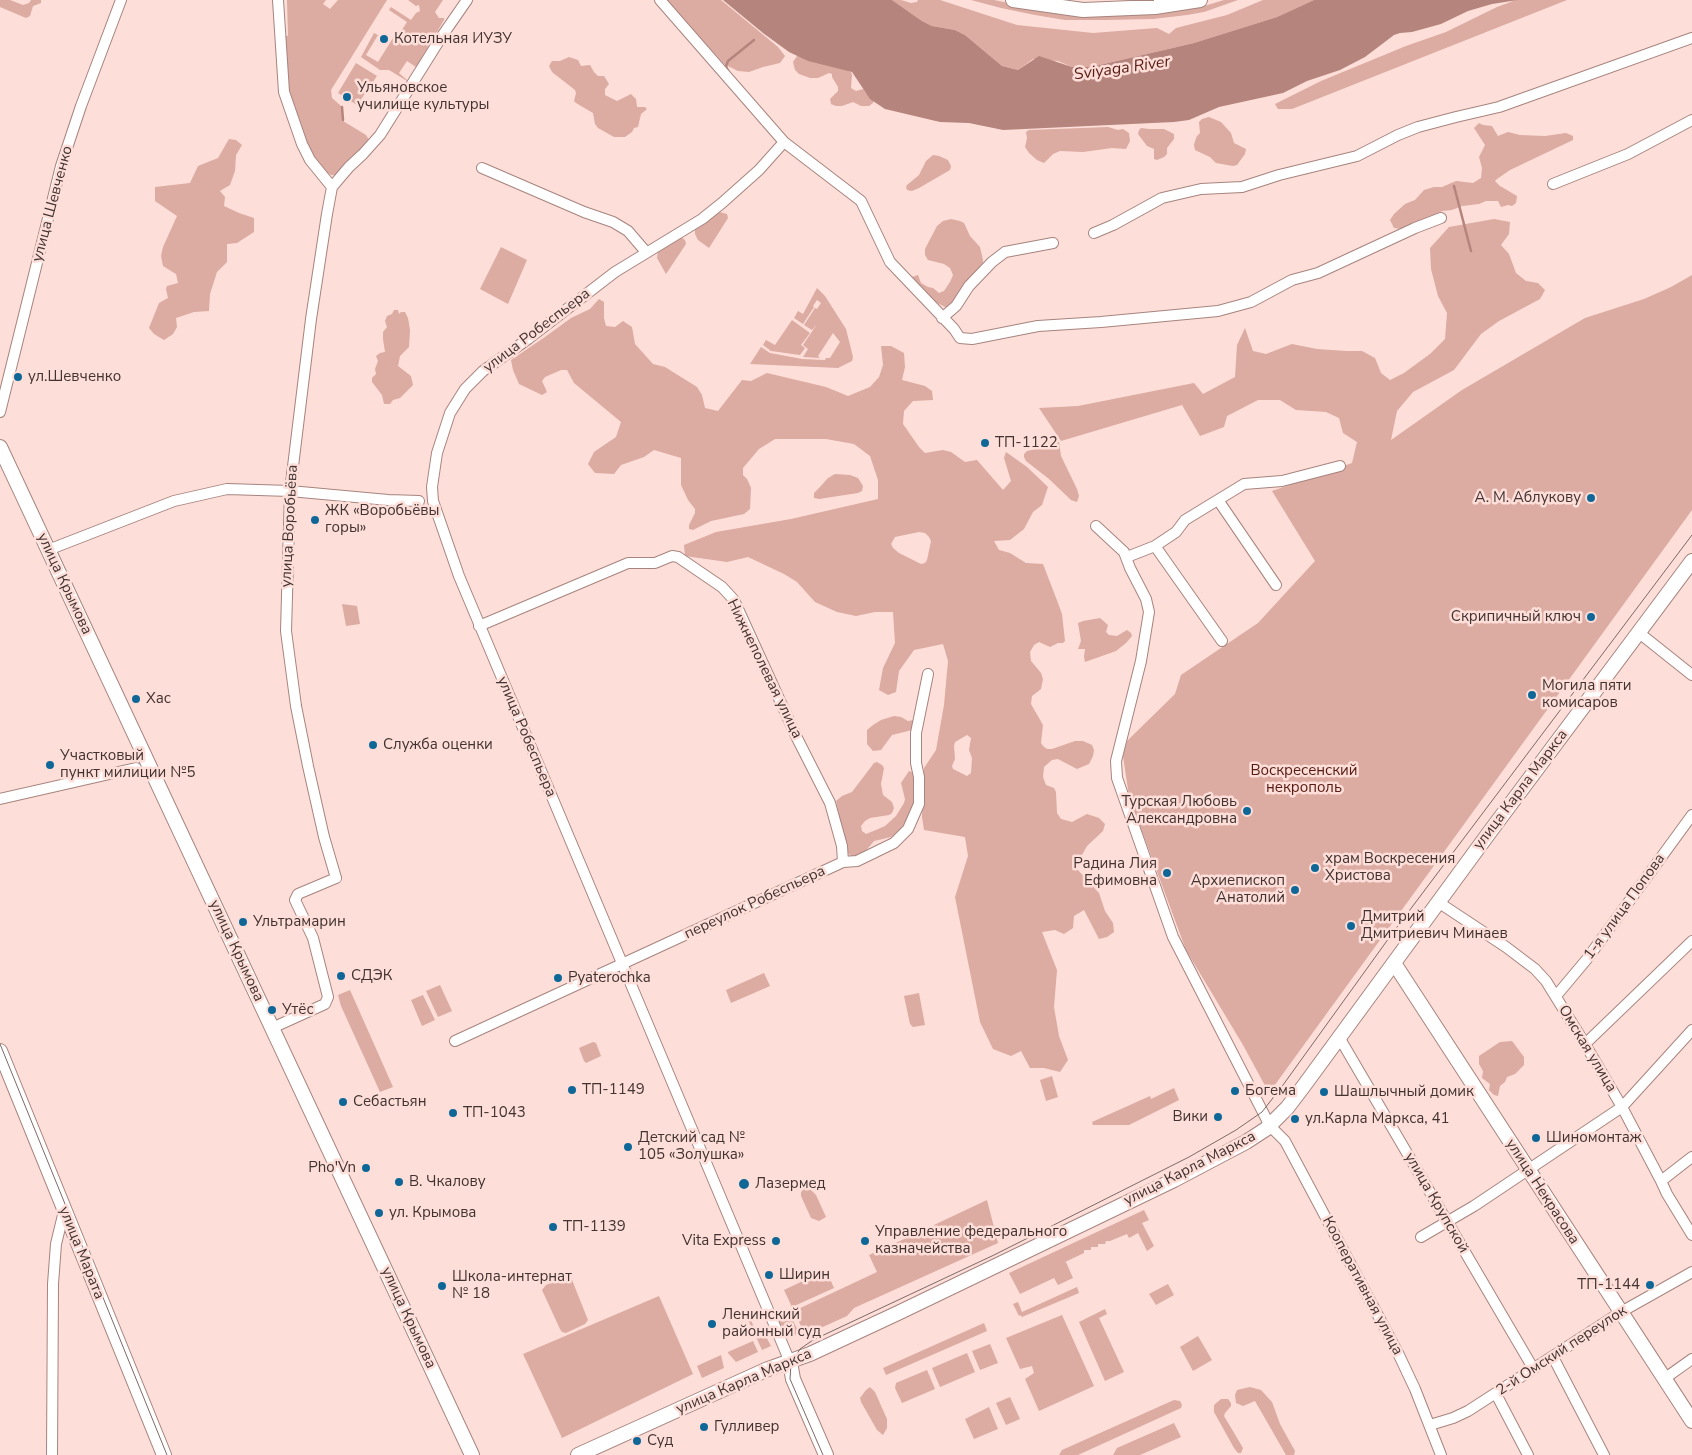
<!DOCTYPE html>
<html>
<head>
<meta charset="utf-8">
<style>
  body { margin:0 }
  canvas { display:block; background:#fdded8 }
</style>
</head>
<body>
<canvas width="1692" height="1455"></canvas>
<script>
const ctx = document.querySelector('canvas').getContext('2d');
ctx.lineJoin = 'round';
function fill(path, color) { ctx.fillStyle = color; ctx.fill(path, 'evenodd'); }
const toPath = rows => new Path2D(rows.map(r => 'M' + r).join(''));
function stroke(path, color, width, dash) { ctx.strokeStyle = color; ctx.lineWidth = width; ctx.lineCap = dash ? 'butt' : 'round'; ctx.setLineDash(dash || []); ctx.stroke(path); }
function label(font, color, halo, rows, align = 'center') {
  ctx.font = font + ' "Nunito Sans",sans-serif'; ctx.lineWidth = 5; ctx.setLineDash([]); ctx.textBaseline = 'middle'; ctx.strokeStyle = halo; ctx.fillStyle = color; for (const [text, x, y, turn = 0] of rows) {
    ctx.save(); ctx.translate(x, y); ctx.rotate((+turn || 0) * Math.PI / 180); ctx.textAlign = isNaN(turn) ? turn : align; if (halo) ctx.strokeText(text, 0, 0); ctx.fillText(text, 0, 0); ctx.restore();
  }
}
fill(toPath([
  [0,0,10,0,23,5,29,3,31,0,41,0,41,3,33,6,30,16,26,18,0,7],
  [287,0,326,0,323,4,330,9,338,0,387,0,331,90,332,98,341,106,343,121,366,135,369,140,336,175,331,175,324,170,314,157,306,144,293,107,286,82,284,35,288,36],
  [408,0,443,0,435,12,439,18,444,18,444,20,416,67,407,61,399,73,407,80,407,81,389,70,380,70,361,57,374,33,378,35,366,55,378,62,393,38,396,39,407,22,389,10,391,7,411,20,416,13,420,11,419,5,416,6],
  [666,0,721,0,778,47,785,56,780,63,763,67,749,72,738,71,724,64],
  [892,0,901,0,911,3,917,2,918,0,940,0,1017,25,1093,33,1157,28,1169,34,1176,28,1227,15,1263,0,1314,0,1277,17,1194,43,1091,67,1072,67,1058,61,1033,59,1018,70,1002,66,965,35,955,30,932,26,922,21],
  [971,0,994,0,1037,9,1159,13,1201,7,1224,0,1238,0,1204,12,1187,15,1153,19,1105,20,1065,20,1035,15,1001,8],
  [1516,0,1567,0,1292,109,1278,109,1275,104,1321,81,1406,46,1446,32,1497,7],
  [803,55,832,64,851,72,852,75,851,88,856,91,863,89,874,101,873,103,869,106,861,106,853,102,842,106,836,106,831,104,830,99,838,91,838,87,832,77,832,74,829,73,818,78,810,78,799,74,795,70,793,62,797,56],
  [569,57,578,60,581,66,590,65,594,72,598,76,604,76,609,84,605,89,605,95,617,101,631,94,636,99,637,107,645,107,647,109,641,114,638,127,634,128,632,132,625,137,614,137,598,128,595,124,593,113,576,103,574,101,576,93,575,90,552,72,549,66,552,61,560,61],
  [356,63,377,76,357,105,338,93],
  [1209,117,1221,122,1231,133,1234,143,1246,149,1245,154,1237,165,1233,166,1216,163,1210,157,1195,150,1194,145,1195,141,1197,136,1200,133,1199,122,1202,119],
  [1479,123,1483,125,1492,126,1498,136,1508,132,1520,135,1545,136,1566,133,1573,136,1573,140,1510,170,1497,179,1495,181,1500,186,1517,196,1516,203,1512,206,1508,205,1501,207,1498,201,1486,201,1479,204,1462,206,1452,210,1442,211,1421,224,1401,229,1394,228,1390,220,1394,214,1405,204,1415,200,1424,190,1434,187,1442,187,1456,181,1473,183,1481,178,1482,168,1479,157,1485,145,1474,128],
  [1108,127,1118,130,1123,129,1129,133,1130,141,1126,149,1112,148,1083,152,1060,151,1053,154,1044,163,1037,160,1029,153,1025,147,1027,138,1026,132,1029,130],
  [1141,128,1149,129,1164,129,1174,134,1174,139,1167,148,1167,154,1164,157,1157,160,1154,159,1154,149,1147,146,1138,134,1139,130],
  [229,139,236,140,242,145,236,155,235,171,230,185,220,191,225,197,224,206,239,213,254,218,254,232,237,243,227,244,227,262,217,272,210,294,209,311,194,312,176,318,177,327,173,334,164,340,154,334,149,328,159,303,168,298,166,289,167,286,178,283,176,274,163,266,161,256,163,247,177,216,155,201,155,187,190,183,198,166,218,158],
  [933,155,939,156,948,160,951,166,950,170,919,188,912,191,907,190,906,187,907,185,919,175,926,161],
  [719,212,727,214,728,218,709,248,698,240,695,234,695,229],
  [951,219,960,221,964,223,970,236,980,247,983,260,983,265,957,299,947,308,937,303,912,277,918,275,921,283,928,287,933,288,939,293,944,291,950,282,953,275,950,268,944,264,928,260,925,255,925,249,937,226,943,221],
  [1494,219,1510,222,1509,234,1501,245,1509,254,1516,273,1526,281,1538,283,1545,290,1540,299,1499,321,1481,334,1454,370,1413,392,1397,411,1391,440,1462,390,1585,318,1644,299,1671,287,1692,275,1692,510,1269,1093,1243,1045,1186,950,1129,796,1123,756,1127,741,1175,694,1181,675,1258,623,1315,561,1272,491,1352,463,1357,442,1343,433,1339,418,1326,412,1296,410,1280,400,1258,400,1227,416,1224,427,1200,436,1182,405,1061,441,1039,408,1078,406,1194,383,1203,394,1235,377,1237,345,1245,328,1253,351,1266,354,1292,344,1317,349,1346,351,1362,351,1375,358,1381,373,1390,380,1404,373,1430,354,1445,339,1447,313,1438,296,1431,269,1430,248,1449,227],
  [681,237,685,240,686,244,666,274,657,258,658,251],
  [501,247,527,260,508,304,480,289],
  [817,288,825,296,846,329,853,357,852,361,838,368,750,364,761,347,770,353,802,359,825,360,826,358,830,358,840,342,833,333,818,356,820,358,803,357,808,349,803,345,817,324,812,330,804,325,815,308,817,309,821,303,817,300,813,306,814,307,803,324,794,318,798,311,803,314],
  [599,299,604,302,604,318,606,326,615,327,623,321,632,327,635,344,653,364,665,367,697,387,702,395,705,408,718,411,742,380,751,381,767,373,826,387,848,396,870,387,879,377,883,365,881,346,891,346,904,353,905,367,902,380,925,386,932,391,933,400,913,401,904,411,903,424,919,447,925,453,943,450,951,452,965,462,977,460,1003,490,1011,481,1004,458,1006,452,1027,467,1048,487,1042,505,1033,512,1024,529,1010,540,994,541,999,550,1010,553,1026,563,1043,564,1058,603,1062,614,1065,641,1063,643,1058,643,1050,647,1039,642,1034,645,1030,652,1031,661,1041,673,1043,679,1041,689,1032,696,1031,704,1043,725,1041,743,1043,746,1047,749,1052,749,1075,741,1083,741,1092,745,1094,750,1093,756,1089,764,1077,769,1058,759,1052,760,1044,767,1043,777,1046,785,1054,788,1056,792,1057,813,1061,819,1072,822,1087,814,1099,818,1105,824,1103,831,1087,846,1079,860,1077,869,1099,893,1105,911,1113,923,1114,932,1107,937,1099,939,1084,910,1074,916,1073,928,1064,934,1055,930,1042,932,1057,970,1054,1007,1059,1036,1068,1060,1060,1072,1044,1068,1030,1068,1021,1051,1011,1056,993,1049,980,1022,955,897,968,856,965,837,924,830,922,817,924,768,936,750,944,705,948,661,943,644,914,650,899,671,896,692,888,695,879,690,883,668,895,643,893,612,875,612,856,616,837,612,815,602,797,582,784,574,748,557,727,562,685,556,684,545,716,532,791,519,878,499,878,480,870,456,854,444,826,439,775,439,759,449,743,468,743,475,747,479,751,488,750,509,744,514,711,521,693,530,689,529,689,525,695,513,695,509,688,500,681,485,681,458,654,450,644,457,621,465,614,474,595,473,588,464,594,452,616,437,621,422,574,383,567,370,561,370,545,377,542,381,547,392,542,395,519,384,513,370,511,360,545,337,571,318,590,309],
  [919,532,925,533,929,537,931,541,927,560,925,563,921,564,899,553,893,548,891,544,895,537],
  [967,735,971,738,969,750,972,758,971,773,967,776,953,769,952,766,955,759,954,746,955,742],
  [394,310,398,310,399,314,401,312,405,312,408,318,410,330,409,347,400,356,398,366,411,376,413,385,400,398,393,400,390,404,384,404,382,395,372,382,372,378,376,374,375,369,378,361,376,356,380,353,385,352,383,339,383,332,387,327,385,321,387,316,392,314],
  [792,320,810,333,801,345,805,348,800,355,771,351,763,345,766,340,775,345],
  [1054,440,1059,442,1061,456,1077,489,1079,496,1077,502,1071,500,1049,479,1026,461,1024,457,1024,454,1027,451,1041,448],
  [835,474,850,475,858,478,863,486,862,491,858,493,819,499,814,498,814,493,819,488,828,478],
  [342,604,357,606,360,624,346,626],
  [1100,618,1108,625,1106,632,1109,635,1117,636,1127,630,1131,633,1132,636,1126,643,1116,651,1085,662,1084,657,1085,649,1078,649,1081,641,1078,623,1083,621],
  [894,716,901,717,908,721,914,720,912,730,892,735,881,750,873,751,867,744,867,730,873,725,881,720],
  [877,762,882,765,884,768,881,784,883,795,892,802,894,808,892,813,889,815,870,818,865,821,861,826,862,831,866,834,876,830,885,826,896,816,904,803,905,799,901,783,909,771,914,773,918,786,913,814,896,834,891,837,874,841,863,854,852,857,847,852,836,801,842,796,852,792,874,763],
  [764,973,770,986,731,1003,726,990],
  [440,985,452,1011,438,1017,426,991],
  [350,990,393,1087,380,1092,341,1006,338,995],
  [919,993,925,1025,913,1027,910,1024,904,996],
  [423,995,435,1020,422,1026,411,1000],
  [1512,1041,1524,1057,1524,1065,1515,1074,1507,1077,1505,1082,1500,1086,1498,1096,1494,1095,1489,1090,1490,1084,1482,1078,1483,1071,1479,1064,1479,1056,1500,1042],
  [593,1042,596,1043,601,1056,586,1063,584,1061,579,1048],
  [1052,1076,1058,1097,1046,1101,1040,1080],
  [1174,1088,1179,1100,1129,1125,1093,1125,1092,1122,1150,1096,1151,1099],
  [804,1189,811,1190,816,1195,826,1217,819,1221,811,1218,801,1196,801,1192],
  [987,1200,998,1243,854,1308,847,1316,805,1335,794,1311,877,1272,869,1255,913,1235,915,1237,935,1228,934,1225],
  [1144,1210,1149,1220,1142,1223,1154,1246,1147,1251,1138,1233,1129,1238,1127,1234,1110,1241,1106,1241,1105,1244,1098,1244,1098,1247,1091,1247,1091,1250,1084,1250,1084,1253,1063,1263,1066,1262,1073,1278,1058,1285,1054,1278,1020,1294,1009,1273],
  [826,1270,834,1288,792,1307,784,1290],
  [565,1277,572,1280,588,1320,585,1324,566,1333,562,1332,560,1329,542,1290,546,1285],
  [1168,1284,1174,1295,1156,1305,1149,1294],
  [1077,1287,1079,1293,1022,1317,1020,1315,1019,1316,1013,1304,1018,1302,1022,1312],
  [659,1296,693,1374,562,1438,523,1354],
  [1105,1309,1107,1314,1099,1318,1124,1372,1105,1381,1079,1322],
  [747,1312,754,1327,758,1327,763,1331,771,1346,762,1350,745,1313],
  [790,1314,799,1333,787,1338,778,1319],
  [1062,1315,1094,1386,1039,1411,1025,1379,1034,1373,1032,1366,1020,1369,1006,1338],
  [984,1323,987,1331,886,1375,883,1368],
  [1198,1336,1212,1360,1193,1371,1180,1347],
  [753,1341,758,1352,736,1362,728,1353,728,1352],
  [990,1344,998,1363,980,1370,972,1351],
  [967,1353,975,1372,940,1387,932,1368],
  [721,1355,724,1368,702,1378,697,1366],
  [927,1370,935,1389,902,1403,895,1388,896,1383],
  [870,1387,875,1392,887,1419,887,1428,883,1435,877,1430,861,1402,860,1398,866,1390],
  [1250,1387,1261,1390,1272,1402,1280,1424,1295,1451,1294,1455,1286,1455,1255,1401,1243,1406,1236,1403,1235,1395,1237,1390],
  [1010,1397,1020,1419,1006,1425,996,1403],
  [1221,1399,1228,1399,1231,1403,1231,1406,1225,1413,1224,1416,1243,1448,1241,1453,1238,1453,1234,1448,1214,1412,1214,1405],
  [1174,1400,1180,1401,1182,1405,1181,1408,1078,1455,1059,1455,1062,1450],
  [989,1407,998,1429,974,1439,965,1419],
  [1174,1423,1181,1437,1140,1455,1113,1455,1117,1448]
]), '#dcaba2');
fill(toPath([
  [723,0,892,0,922,21,932,26,955,30,965,35,1002,66,1018,70,1039,56,1072,67,1091,67,1194,43,1277,17,1314,0,1518,0,1492,4,1468,11,1441,24,1412,32,1400,33,1394,35,1365,57,1340,70,1307,81,1283,93,1219,107,1189,120,1174,122,1003,130,969,123,940,122,885,109,870,99,852,72,808,61,789,52,763,33]
]), '#b5857d');
stroke(toPath([
  [728,71,726,66,728,61,754,40],
  [342,107,343,120],
  [1454,186,1471,251]
]), '#b5857d', 2.5);
const street = toPath([
  [278,0,284,92,302,144,310,160,332,187],
  [660,0,784,142,861,201,890,262,954,329,960,338,972,339,1038,326,1101,322,1218,311,1251,302,1292,280,1318,273,1415,228,1441,218],
  [784,142,759,170,722,203,702,219,615,272,528,339,483,371,465,389,450,413,437,453,432,487,433,501,459,576,790,1362],
  [482,168,584,212,613,222,628,231,646,252],
  [1553,184,1628,154,1692,120],
  [1094,233,1113,225,1162,198,1201,189,1242,187,1279,175,1357,156,1398,135,1418,127,1456,117,1499,107,1692,38],
  [942,318,956,306,969,286,992,262,1005,252,1053,243],
  [0,412,61,166,81,106,121,0],
  [1218,500,1276,585],
  [1096,526,1124,552,1130,568,1146,599,1149,612,1141,661,1116,761,1117,778,1173,937,1270,1126,1285,1141,1398,1353,1415,1389,1441,1455],
  [1155,546,1222,641],
  [48,550,174,501,227,489,290,491,388,500,419,501],
  [1127,557,1155,546,1176,532,1185,520,1244,484,1282,481,1340,466],
  [479,626,628,563,655,563,672,556,678,557,722,587,734,600,797,738,830,803,842,846,843,862],
  [1638,632,1692,675],
  [0,799,136,768],
  [1438,902,1506,947,1535,969,1546,981,1585,1044,1622,1107,1661,1181,1667,1194,1692,1235],
  [1556,996,1587,959,1692,815],
  [272,1028,325,1004,328,997,313,938,295,900,298,894,336,878,324,837,308,766,296,706,286,631,290,491,311,319,327,214,332,187,349,167,363,154,380,135,442,36,467,0],
  [1339,1037,1533,1368],
  [455,1041,843,862,857,861,894,843,908,829,919,804,919,777,916,763,916,733,928,674],
  [1585,1044,1692,941],
  [1661,1181,1692,1157],
  [1421,1237,1474,1206,1622,1107,1692,1030],
  [1553,1357,1604,1455],
  [1664,1379,1692,1359],
  [1496,1394,1528,1455],
  [1430,1425,1453,1418,1468,1411,1621,1312,1692,1272],
  [52,1455,53,1284,56,1244,64,1211]
]);
const secondary = toPath([
  [1013,0,1083,10,1155,7,1200,0],
  [0,447,472,1455],
  [1394,963,1692,1421],
  [0,1051,164,1455],
  [790,1362,793,1379,826,1455],
  [578,1455,768,1369,810,1354,898,1313,1174,1180,1246,1142,1266,1129,1287,1108,1303,1087,1489,833,1692,561]
]);
stroke(street, '#a7847e', 12);
stroke(secondary, '#a7847e', 16);
stroke(street, '#fff', 10);
stroke(secondary, '#fff', 14);
stroke(toPath([
  [0,1044,167,1455],
  [823,1455,790,1379,791,1364,800,1349,813,1340,994,1255,1189,1157,1236,1130,1262,1112,1283,1085,1394,931,1692,535]
]), '#7d6966', 1);
for (const [x, y, r, color] of [
  [384,39,5,"#0e6797"],
  [347,97,5,"#0e6797"],
  [18,377,5,"#0e6797"],
  [985,443,5,"#0e6797"],
  [1591,498,5,"#0e6797"],
  [315,520,5,"#0e6797"],
  [1591,617,5,"#0e6797"],
  [1532,695,5,"#0e6797"],
  [136,699,5,"#0e6797"],
  [373,745,5,"#0e6797"],
  [50,765,5,"#0e6797"],
  [1247,811,5,"#0e6797"],
  [1315,868,5,"#0e6797"],
  [1167,873,5,"#0e6797"],
  [1295,890,5,"#0e6797"],
  [243,922,5,"#0e6797"],
  [1351,926,5,"#0e6797"],
  [341,976,5,"#0e6797"],
  [558,978,5,"#0e6797"],
  [272,1010,5,"#0e6797"],
  [572,1090,5,"#0e6797"],
  [1235,1091,5,"#0e6797"],
  [1324,1092,5,"#0e6797"],
  [343,1102,5,"#0e6797"],
  [453,1113,5,"#0e6797"],
  [1218,1117,5,"#0e6797"],
  [1295,1119,5,"#0e6797"],
  [1536,1138,5,"#0e6797"],
  [628,1147,5,"#0e6797"],
  [366,1168,5,"#0e6797"],
  [399,1182,5,"#0e6797"],
  [744,1184,6,"#0e6797"],
  [379,1213,5,"#0e6797"],
  [553,1227,5,"#0e6797"],
  [776,1241,5,"#0e6797"],
  [865,1241,5,"#0e6797"],
  [769,1275,5,"#0e6797"],
  [1650,1285,5,"#0e6797"],
  [442,1286,5,"#0e6797"],
  [712,1324,5,"#0e6797"],
  [704,1427,5,"#0e6797"],
  [637,1441,5,"#0e6797"]
]) { const dot = new Path2D(); dot.arc(x, y, r, 0, 2 * Math.PI); ctx.fillStyle = color; ctx.fill(dot); stroke(dot, '#fdded8', 2); }
label('15px', '#423331', '#fdded8', [
  ["Котельная ИУЗУ",394,39],
  ["Ульяновское",357,88],
  ["училище культуры",357,105],
  ["ул.Шевченко",28,377],
  ["ТП-1122",995,443],
  ["А. М. Аблукову",1581,498,"right"],
  ["ЖК «Воробьёвы",325,511],
  ["горы»",325,528],
  ["Скрипичный ключ",1581,617,"right"],
  ["Могила пяти",1542,686],
  ["комисаров",1542,703],
  ["Хас",146,699],
  ["Служба оценки",383,745],
  ["Участковый",60,756],
  ["пункт милиции №5",60,773],
  ["Турская Любовь",1237,802,"right"],
  ["Александровна",1237,819,"right"],
  ["храм Воскресения",1325,859],
  ["Христова",1325,876],
  ["Радина Лия",1157,864,"right"],
  ["Ефимовна",1157,881,"right"],
  ["Архиепископ",1285,881,"right"],
  ["Анатолий",1285,898,"right"],
  ["Дмитрий",1361,917],
  ["Дмитриевич Минаев",1361,934],
  ["Ультрамарин",253,922],
  ["СДЭК",351,976],
  ["Pyaterochka",568,978],
  ["Утёс",282,1010],
  ["ТП-1149",582,1090],
  ["Богема",1245,1091],
  ["Шашлычный домик",1334,1092],
  ["Себастьян",353,1102],
  ["ТП-1043",463,1113],
  ["Вики",1208,1117,"right"],
  ["ул.Карла Маркса, 41",1305,1119],
  ["Детский сад №",638,1138],
  ["105 «Золушка»",638,1155],
  ["Шиномонтаж",1546,1138],
  ["Pho'Vn",356,1168,"right"],
  ["В. Чкалову",409,1182],
  ["Лазермед",755,1184],
  ["ул. Крымова",389,1213],
  ["ТП-1139",563,1227],
  ["Управление федерального",875,1232],
  ["казначейства",875,1249],
  ["Vita Express",766,1241,"right"],
  ["Ширин",779,1275],
  ["Школа-интернат",452,1277],
  ["№ 18",452,1294],
  ["ТП-1144",1640,1285,"right"],
  ["Ленинский",722,1315],
  ["районный суд",722,1332],
  ["Гулливер",714,1427],
  ["Суд",647,1441]
], 'left');
label('15px', '#423331', '#fdded8', [
  ["улица Шевченко",53,204,-75],
  ["улица Робеспьера",537,331,-37],
  ["улица Воробьёва",290,526,-87],
  ["улица Крымова",64,584,65],
  ["Нижнеполевая улица",764,669,64],
  ["улица Робеспьера",526,737,67],
  ["улица Карла Маркса",1521,790,-53],
  ["переулок Робеспьера",755,903,-25],
  ["1-я улица Попова",1625,907,-54],
  ["улица Крымова",236,951,65],
  ["Омская улица",1587,1049,59],
  ["улица Карла Маркса",1190,1169,-27],
  ["улица Некрасова",1542,1192,57],
  ["улица Крупской",1436,1203,60],
  ["улица Марата",81,1253,68],
  ["Кооперативная улица",1362,1286,62],
  ["улица Крымова",408,1318,65],
  ["2-й Омский переулок",1562,1351,-33],
  ["улица Карла Маркса",744,1382,-23]
]);
label('15px', '#561a12', '#fdded8', [
  ["Воскресенский",1304,771],
  ["некрополь",1304,788]
]);
label('italic 16px', '#581c14', '#fdded8', [
  ["Sviyaga River",1122,69,-8]
]);
</script>
</body>
</html>
